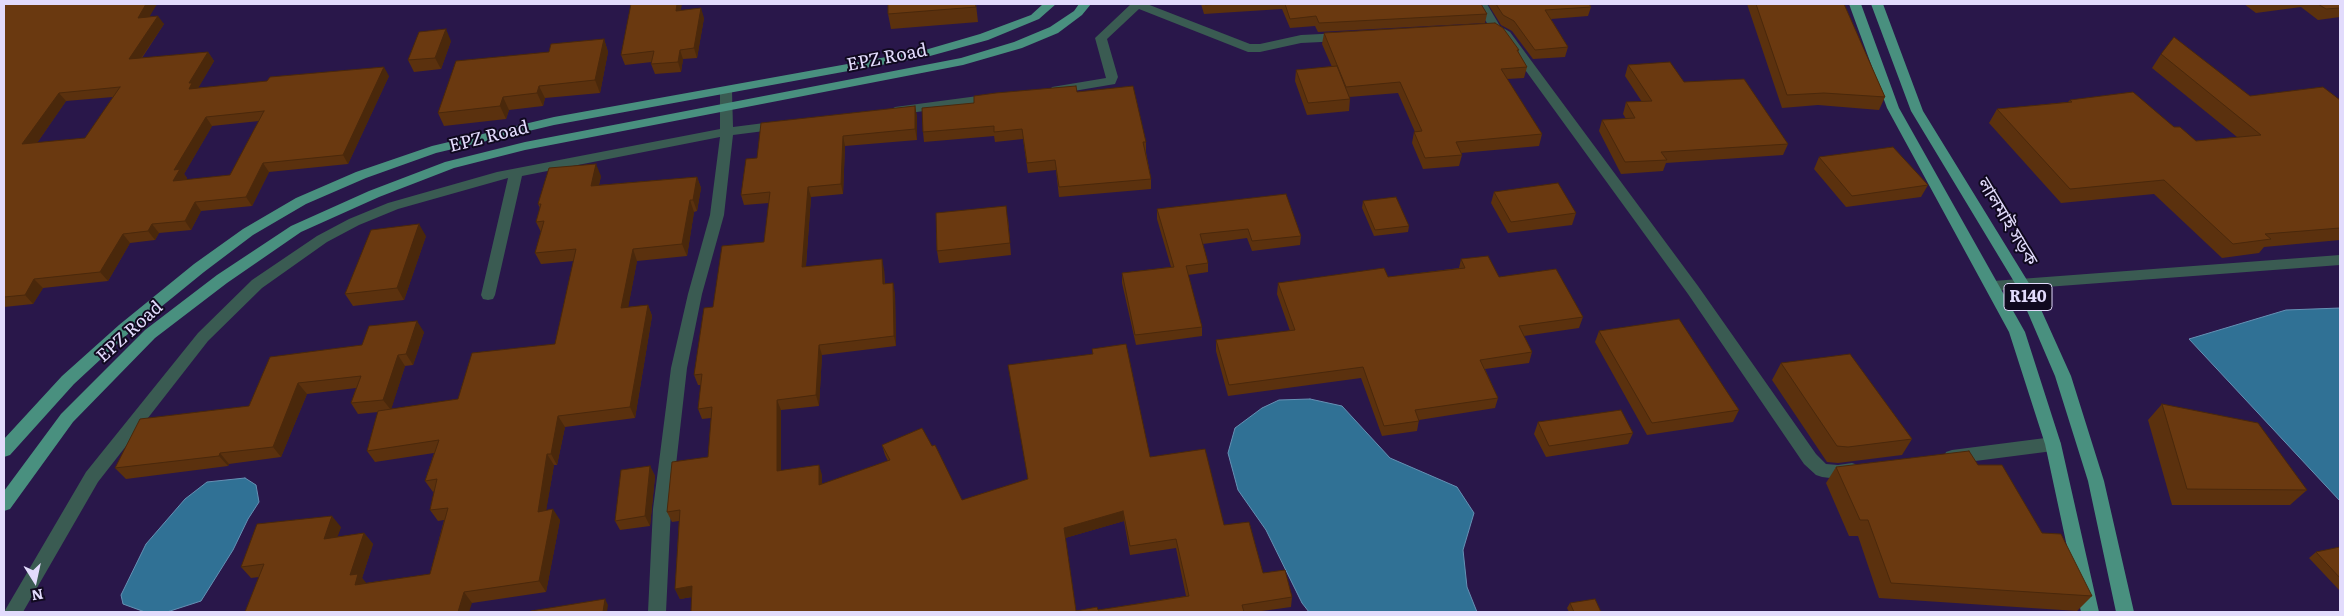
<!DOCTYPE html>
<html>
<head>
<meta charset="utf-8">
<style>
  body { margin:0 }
  #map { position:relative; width:2344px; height:616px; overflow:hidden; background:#29174a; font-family:Literata,serif }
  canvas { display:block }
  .frame { position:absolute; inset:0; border:5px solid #e2dbfc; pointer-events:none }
  .north { position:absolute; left:10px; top:556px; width:50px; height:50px; -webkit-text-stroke:4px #10091f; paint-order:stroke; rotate:170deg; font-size:14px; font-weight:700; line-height:20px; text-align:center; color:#e2dbfc }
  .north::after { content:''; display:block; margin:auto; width:18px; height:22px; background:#e2dbfc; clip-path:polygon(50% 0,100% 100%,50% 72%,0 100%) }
</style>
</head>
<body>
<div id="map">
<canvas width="2344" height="616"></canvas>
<div class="frame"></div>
<div class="north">N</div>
</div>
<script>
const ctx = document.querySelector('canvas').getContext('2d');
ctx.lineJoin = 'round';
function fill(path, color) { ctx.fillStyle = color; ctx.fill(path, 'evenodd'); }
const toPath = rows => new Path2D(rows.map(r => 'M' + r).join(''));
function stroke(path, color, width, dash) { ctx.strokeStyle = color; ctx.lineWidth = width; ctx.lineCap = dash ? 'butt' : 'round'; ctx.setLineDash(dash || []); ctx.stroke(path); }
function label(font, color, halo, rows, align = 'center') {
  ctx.font = font + ' Literata,"Noto Sans Bengali",serif'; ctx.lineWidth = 4; ctx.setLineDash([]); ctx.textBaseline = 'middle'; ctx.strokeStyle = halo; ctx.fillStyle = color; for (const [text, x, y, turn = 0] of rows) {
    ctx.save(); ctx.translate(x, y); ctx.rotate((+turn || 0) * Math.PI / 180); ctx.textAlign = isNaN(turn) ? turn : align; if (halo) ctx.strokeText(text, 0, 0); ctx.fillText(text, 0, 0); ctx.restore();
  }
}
const water = toPath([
  [2340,308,2340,501,2189,339,2286,310,2340,308],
  [1310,399,1342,406,1390,458,1457,487,1474,513,1463,550,1467,587,1477,612,1309,612,1302,603,1266,530,1238,490,1228,453,1235,428,1262,408,1279,400,1310,399],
  [245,478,256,485,259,502,248,519,233,550,201,601,167,612,145,612,123,604,121,595,146,544,185,499,207,482,245,478]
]);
fill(water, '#307195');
stroke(water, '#6591b4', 1);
fill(toPath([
  [1131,4,1147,4,1250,44,1260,44,1301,35,1342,33,1348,37,1342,41,1301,43,1260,52,1248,52,1139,9,1107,39,1118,77,1115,84,1056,94,1052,93,1050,90,1052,87,1106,78,1095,38,1131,4],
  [1475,4,1487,4,1500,26,1510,32,1698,286,1816,454,1826,464,1838,465,1852,463,1858,465,1860,470,1858,475,1838,479,1822,477,1816,475,1804,464,1688,294,1502,38,1492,31,1475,4],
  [726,87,732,91,733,127,780,121,786,125,780,129,733,135,724,215,702,294,687,368,671,509,666,612,648,612,653,509,671,368,688,294,710,215,720,137,522,176,495,295,493,299,488,300,483,299,481,295,508,178,398,209,359,225,327,242,262,288,208,341,98,482,23,612,4,612,86,472,198,333,252,280,317,236,349,219,388,203,497,172,720,129,720,91,726,87],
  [993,94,997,95,999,98,997,101,895,115,889,111,895,107,993,94],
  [2340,255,2340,265,1993,291,1988,290,1986,286,1988,282,1993,281,2340,255],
  [2053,437,2059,439,2061,444,2059,449,2053,451,1952,464,1946,462,1944,457,1946,452,1952,450,2053,437]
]), '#3a5b52');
fill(toPath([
  [1043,4,1056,4,1039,19,988,40,930,56,554,125,436,153,366,178,306,204,253,235,204,272,129,333,74,384,10,455,4,457,4,439,62,376,119,325,194,264,243,229,296,198,356,172,432,146,554,117,925,50,980,34,1031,15,1043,4],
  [1079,4,1091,4,1082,15,1058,33,1022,48,963,65,525,150,454,168,379,197,301,232,227,283,155,338,73,422,10,509,4,511,4,491,61,414,145,330,217,275,291,226,369,191,445,162,525,142,961,58,1014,42,1050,27,1074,11,1079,4],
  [1849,4,1861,4,1899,108,2025,332,2061,444,2099,612,2081,612,2045,444,2009,332,1887,108,1849,4],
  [1871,4,1883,4,1923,111,2030,285,2071,376,2104,481,2134,612,2116,612,2088,481,2055,376,2016,285,1911,111,1871,4]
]), '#49907f');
fill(toPath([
  [4,4,157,4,149,16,164,24,142,58,208,52,214,61,198,88,389,76,348,164,269,172,252,206,201,211,191,230,159,233,155,240,130,243,108,281,43,288,33,304,4,307],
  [113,97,85,138,37,143,66,101],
  [259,121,230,175,186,180,187,178,184,174,212,126],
  [876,4,976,4,978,22,891,29,888,14,888,5,876,5],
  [1201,4,1481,4,1487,14,1485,23,1318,32,1315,26,1290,28,1282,9,1204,14],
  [1488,4,1589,4,1591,7,1588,16,1551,19,1568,47,1565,57,1533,59,1512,31,1501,25],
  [1747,4,1844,4,1885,97,1879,110,1818,105,1782,108],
  [2244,4,2340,4,2340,17,2318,20,2301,7,2256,13],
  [681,10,704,18,697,58,683,59,681,72,655,74,651,64,652,62,625,65,621,55],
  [1324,33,1519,50,1518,52,1527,67,1524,78,1507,79,1542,134,1539,146,1461,153,1462,155,1459,166,1423,169,1412,143,1414,132,1415,132,1398,93,1349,97,1350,99,1349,111,1307,115,1295,81,1296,70,1332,67,1322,44],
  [604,39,608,52,600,93,545,98,543,106,509,110,506,119,444,126,438,113,549,52],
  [451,41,441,69,414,72,408,60],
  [2161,54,2250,96,2340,100,2340,240,2264,247,2259,253,2222,258,2154,194,2061,203,1989,123,1997,109,2068,102,2070,100,2174,127,2196,141,2237,137,2152,68],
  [1628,65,1684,82,1788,144,1783,155,1666,163,1663,171,1621,174,1599,131,1602,120,1626,119,1623,114,1626,102,1642,102,1625,76],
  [1077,92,1146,142,1146,152,1151,179,1151,189,1059,197,1056,170,1028,173,1023,139,995,142,994,136,924,142,923,132,974,103],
  [915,106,917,117,917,140,845,146,843,194,811,197,806,266,884,269,885,284,895,293,896,346,822,355,819,406,781,410,781,471,822,475,822,484,888,461,885,455,882,445,962,500,1028,479,1010,375,1093,354,1092,349,1150,457,1224,525,1263,573,1292,597,1291,607,1255,612,691,612,692,597,680,599,675,589,679,521,672,522,667,512,708,457,711,418,702,419,698,409,701,385,698,385,694,375,713,307,764,242,769,203,744,205,741,195,757,158],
  [1124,521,1130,555,1176,548,1186,596,1098,610,1076,611,1065,538],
  [1819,157,1928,185,1921,197,1846,207,1814,169],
  [601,176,599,185,697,177,701,188,697,211,694,212,687,256,637,261,628,307,648,305,652,316,635,418,565,427,557,465,554,465,546,510,560,520,546,592,472,603,259,577,251,578,241,567,341,527,337,537,364,533,373,544,362,578,366,583,430,574,444,520,438,521,430,510,434,491,433,492,425,481,434,453,375,462,367,451,378,412,358,414,351,403,356,388,307,394,281,457,229,464,228,466,126,479,115,468,249,406,362,345,424,332,413,365,405,366,391,409,458,399,555,344,574,261,541,264,535,253,541,232,536,222,540,208,538,204],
  [1494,192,1576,213,1572,225,1508,233,1491,203],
  [1363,201,1409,226,1408,232,1374,236,1362,208],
  [1157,209,1301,236,1300,245,1252,251,1247,238,1203,244,1208,263,1208,272,1188,275,1202,327,1202,336,1136,345,1122,283,1122,273,1171,267,1157,219],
  [1008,218,1011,255,939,263,937,251],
  [426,236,404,300,353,306,345,294],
  [1461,259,1583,317,1579,328,1524,336,1532,352,1529,363,1485,369,1498,398,1495,408,1419,420,1417,431,1382,436,1361,378,1228,396,1216,351,1216,340,1290,331,1277,294,1278,283,1388,277,1459,268],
  [1599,331,1739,410,1733,422,1647,435,1595,342],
  [1781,363,1912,439,1902,455,1838,463,1827,462,1772,380],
  [2162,404,2307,490,2290,505,2172,505,2148,420],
  [1538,422,1633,433,1628,444,1546,457,1534,434],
  [1978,465,2042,533,2092,596,2077,611,1879,598,1858,536,1849,536,1826,483,1836,467],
  [650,466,655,476,650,526,620,530,615,521],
  [2340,547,2340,591,2309,558,2316,552],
  [1570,603,1601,612,1569,612,1567,608]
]), '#5b310e');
fill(toPath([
  [146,4,157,4,144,26,138,18],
  [677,4,682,4,679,21,676,11],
  [701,8,704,18,697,58,694,48],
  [158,16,164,24,135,67,129,59],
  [446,29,451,41,441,69,435,58],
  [604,39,608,52,600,93,595,80],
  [680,50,683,59,681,72,678,62],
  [208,52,214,61,197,90,189,89,189,83],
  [384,67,389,76,348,164,343,155],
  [539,86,545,98,543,106,537,93],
  [59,93,66,101,30,153,22,144],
  [503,97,509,110,506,119,500,106],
  [915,106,917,117,917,140,915,129],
  [206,117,212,126,184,174,187,178,180,190,173,181,174,170],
  [843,136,845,146,843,194,841,184],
  [263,163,269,172,252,206,246,197],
  [596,164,601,176,596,197,591,186],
  [697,177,701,188,697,211,693,200],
  [808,187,811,197,805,277,802,267],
  [690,200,694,212,687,256,682,244],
  [195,202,201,211,191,230,185,221],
  [152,224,159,233,155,240,148,231],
  [419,224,426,236,404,300,397,288],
  [123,234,130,243,108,281,100,272],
  [633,249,637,261,626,319,621,308],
  [882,259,884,269,885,294,883,284],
  [34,279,43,288,33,304,25,295],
  [893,283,895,293,896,346,894,336],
  [648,305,652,316,635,418,630,407],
  [417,321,424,332,413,365,406,354],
  [819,345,822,355,819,406,816,395],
  [398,355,405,366,391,410,383,400],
  [298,383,307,394,281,457,273,447],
  [777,400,781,410,781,481,777,471],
  [558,416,565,427,557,465,551,454],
  [220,453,229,464,228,466,219,456],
  [547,454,554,465,544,523,538,512],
  [819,465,822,475,822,495,819,485],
  [650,466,655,476,650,526,645,516],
  [553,509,560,520,546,592,539,581],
  [1123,511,1124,521,1065,538,1064,528],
  [332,516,341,527,333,550,324,539],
  [364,533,373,544,362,578,367,584,355,585,350,575],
  [692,586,697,596,680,599,675,589],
  [464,592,472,603,469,612,458,612],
  [605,599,608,605,607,612,603,612]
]), '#4a280b');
const building = toPath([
  [4,4,146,4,138,18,158,16,129,59,208,52,189,83,192,83,189,89,267,81,270,77,384,67,343,155,263,163,246,197,195,202,185,221,152,224,148,231,123,234,100,272,34,279,25,295,4,297,4,4],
  [120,87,85,138,22,144,59,93,120,87],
  [264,111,230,175,173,181,180,169,174,170,206,117,264,111],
  [631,4,677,4,676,11,701,8,694,48,680,50,678,62,651,64,654,51,621,55,631,4],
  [888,4,975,4,976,7,888,14,888,4],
  [1204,4,1220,4,1205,5,1204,4],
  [1285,4,1481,4,1487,14,1319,23,1316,16,1290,19,1285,4],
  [1496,4,1589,4,1591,7,1545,10,1568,47,1535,50,1514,21,1503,15,1496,4],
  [1756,4,1844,4,1885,97,1824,93,1787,95,1756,4],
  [2318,4,2340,4,2340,8,2326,9,2318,4],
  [1495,23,1503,28,1519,50,1517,50,1527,67,1501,69,1542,134,1456,142,1462,155,1425,158,1414,132,1422,131,1400,82,1346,87,1324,33,1495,23],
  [446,29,435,58,408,60,419,32,446,29],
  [2174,37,2250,96,2323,87,2340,100,2340,228,2265,234,2271,239,2233,244,2164,180,2070,189,1997,109,2072,102,2070,100,2133,92,2174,127,2180,127,2196,141,2261,135,2161,54,2174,37],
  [604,39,595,80,539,86,537,93,503,97,500,106,438,113,456,61,549,52,551,44,604,39],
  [1670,62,1684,82,1744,79,1788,144,1661,152,1667,160,1625,162,1602,120,1635,118,1626,102,1652,101,1628,65,1670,62],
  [1337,66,1350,99,1308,103,1296,70,1337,66],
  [1076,86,1077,92,1133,86,1146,142,1143,142,1151,179,1059,187,1055,160,1027,163,1022,129,994,132,994,126,923,132,922,108,974,103,974,96,996,93,1076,86],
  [915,106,915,129,843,136,841,184,808,187,802,267,882,259,883,284,893,283,894,336,819,345,816,395,777,400,777,471,819,465,819,485,890,460,882,445,922,428,932,446,935,445,962,500,1028,479,1008,365,1093,354,1092,349,1126,344,1150,457,1205,449,1224,525,1249,522,1263,573,1285,570,1292,597,1242,605,1244,612,691,612,692,586,675,589,680,510,667,512,672,462,708,457,712,407,698,409,702,374,694,375,704,308,713,307,722,246,764,242,770,192,741,195,746,159,757,158,761,123,915,106],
  [1123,511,1130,546,1176,539,1189,596,1098,610,1097,607,1076,611,1064,528,1123,511],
  [1893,147,1928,185,1852,196,1819,157,1893,147],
  [596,164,591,186,697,177,693,200,690,200,682,244,633,249,621,308,648,305,630,407,558,416,551,454,547,454,538,512,553,509,539,581,464,592,458,612,245,612,264,564,241,567,257,524,332,516,324,539,364,533,350,575,358,574,355,585,430,574,448,508,430,510,437,479,425,481,439,440,367,451,378,411,458,399,472,353,555,344,576,249,535,253,544,221,536,222,541,204,538,204,549,168,596,164],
  [1558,183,1576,213,1511,222,1494,192,1558,183],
  [1286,194,1301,236,1252,241,1248,229,1200,234,1208,263,1186,266,1202,327,1135,335,1122,273,1174,267,1157,209,1286,194],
  [1396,197,1409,226,1375,230,1363,201,1396,197],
  [1006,206,1010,243,937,251,936,213,1006,206],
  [419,224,397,288,345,294,371,230,419,224],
  [1488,256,1499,277,1556,269,1583,317,1519,326,1532,352,1480,360,1498,398,1415,410,1419,421,1384,426,1363,367,1229,385,1216,340,1295,330,1278,283,1384,268,1388,277,1465,268,1461,259,1488,256],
  [1679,319,1739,410,1652,423,1599,331,1679,319],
  [417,321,406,354,398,355,383,400,351,403,361,376,298,383,273,447,220,453,219,456,115,468,140,419,249,406,270,357,362,345,369,326,417,321],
  [1850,354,1912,439,1848,447,1837,446,1781,363,1850,354],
  [2162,404,2258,423,2307,490,2187,489,2162,404],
  [1621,410,1633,433,1549,446,1538,422,1621,410],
  [1969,451,1978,465,2002,465,2042,533,2061,534,2092,596,1891,583,1868,520,1860,520,1836,467,1969,451],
  [650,466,645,516,615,521,621,470,650,466],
  [2340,547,2340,578,2316,552,2340,547],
  [605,599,603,612,530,612,531,611,605,599],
  [1595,599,1601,612,1574,612,1570,603,1595,599]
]);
fill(building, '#6a3910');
stroke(building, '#4a280b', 1);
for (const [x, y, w] of [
  [2028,297,48]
]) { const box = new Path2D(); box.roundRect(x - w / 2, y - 13.5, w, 27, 4); ctx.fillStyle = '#10091f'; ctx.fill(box); stroke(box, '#e2dbfc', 1); }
label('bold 16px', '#e2dbfc', null, [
  ["R140",2028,297]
]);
label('18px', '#e2dbfc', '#10091f', [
  ["EPZ Road",887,58,-11],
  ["EPZ Road",489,137,-14],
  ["লালমাই সড়ক",2007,222,59],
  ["EPZ Road",130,332,-42]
]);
</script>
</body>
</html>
